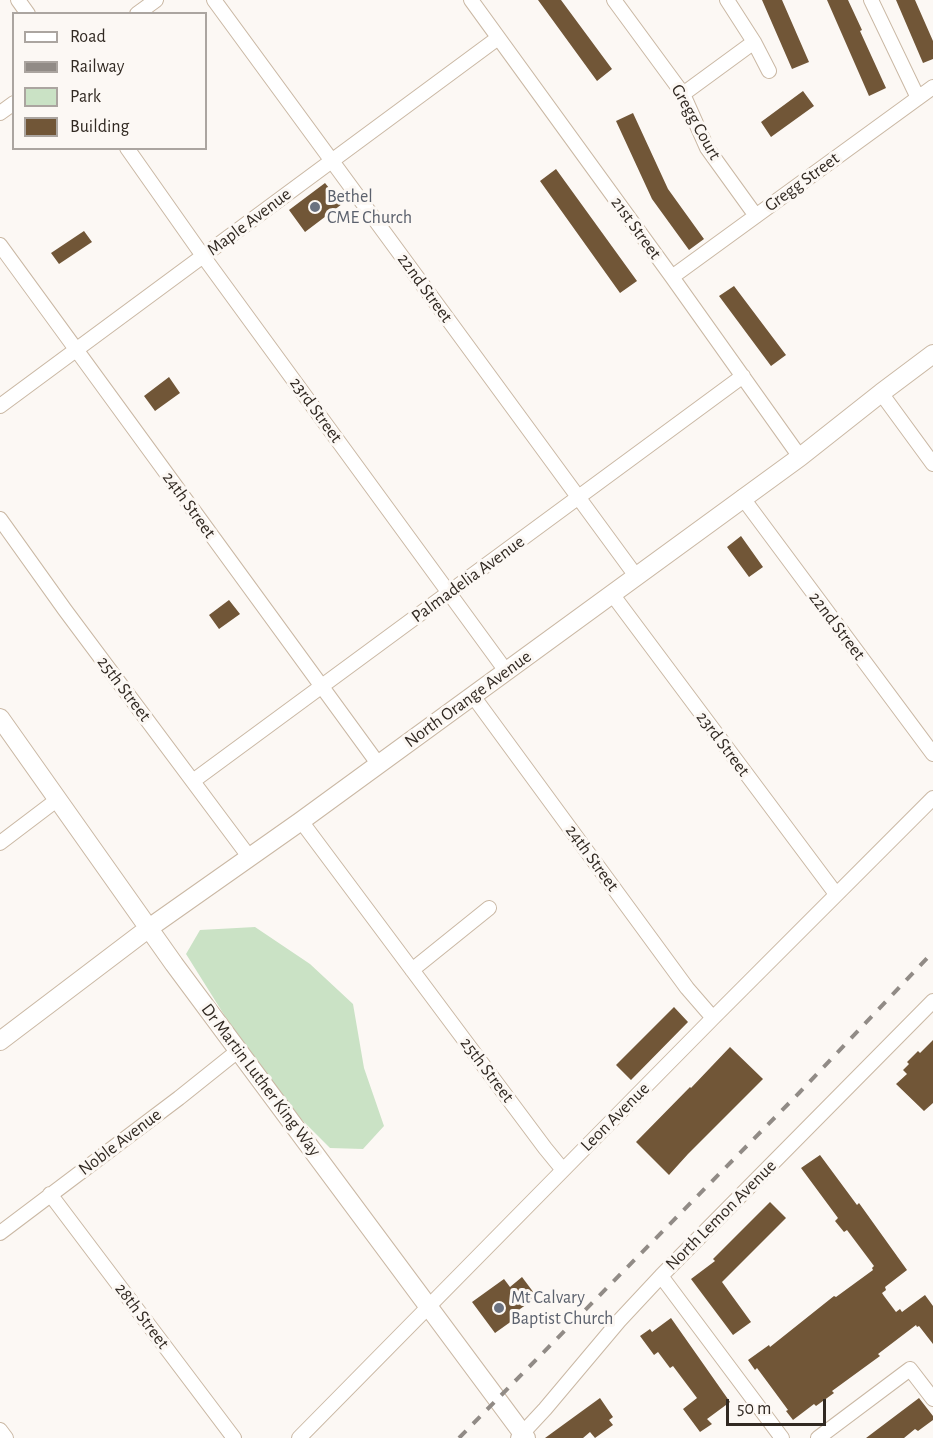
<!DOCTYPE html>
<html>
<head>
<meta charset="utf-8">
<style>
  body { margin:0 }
  #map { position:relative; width:933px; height:1438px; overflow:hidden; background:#fcf8f4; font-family:"Alegreya Sans",sans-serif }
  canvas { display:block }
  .legend { position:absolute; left:12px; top:12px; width:195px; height:138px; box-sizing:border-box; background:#fcf8f4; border:2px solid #aba5a0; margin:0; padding:8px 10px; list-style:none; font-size:18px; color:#312922 }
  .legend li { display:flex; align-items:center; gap:12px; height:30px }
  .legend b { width:30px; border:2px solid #aba5a0 }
  .scale { position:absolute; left:726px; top:1399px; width:100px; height:27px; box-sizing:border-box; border:3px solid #312922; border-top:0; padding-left:8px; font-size:18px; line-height:21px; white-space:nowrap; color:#312922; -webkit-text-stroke:4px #fcf8f4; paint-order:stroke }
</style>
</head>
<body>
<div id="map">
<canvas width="933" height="1438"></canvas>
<ul class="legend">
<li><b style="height:8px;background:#fff"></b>Road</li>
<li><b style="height:8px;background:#918b86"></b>Railway</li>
<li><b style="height:16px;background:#cae2c5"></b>Park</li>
<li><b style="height:16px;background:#715637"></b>Building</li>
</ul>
<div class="scale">50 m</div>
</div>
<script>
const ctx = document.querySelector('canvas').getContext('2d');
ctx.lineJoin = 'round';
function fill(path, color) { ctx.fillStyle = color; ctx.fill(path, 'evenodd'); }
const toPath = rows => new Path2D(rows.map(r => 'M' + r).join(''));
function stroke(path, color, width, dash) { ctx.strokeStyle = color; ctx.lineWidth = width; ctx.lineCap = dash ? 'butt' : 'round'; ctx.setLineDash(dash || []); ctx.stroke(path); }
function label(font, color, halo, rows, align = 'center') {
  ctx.font = font + ' "Alegreya Sans",sans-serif'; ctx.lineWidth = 6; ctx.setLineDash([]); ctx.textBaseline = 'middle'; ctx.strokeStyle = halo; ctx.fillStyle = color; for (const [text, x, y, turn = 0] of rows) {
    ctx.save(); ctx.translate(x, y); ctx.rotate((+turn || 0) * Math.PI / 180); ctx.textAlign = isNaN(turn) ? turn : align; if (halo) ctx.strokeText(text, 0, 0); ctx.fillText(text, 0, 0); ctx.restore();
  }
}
fill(toPath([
  [255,927,310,964,353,1004,364,1068,384,1126,363,1149,330,1148,298,1116,233,1029,186,954,200,930]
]), '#cae2c5');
fill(toPath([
  [538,0,561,0,612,69,597,81],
  [762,0,782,0,809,62,792,69],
  [827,0,848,0,862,30,860,31,886,88,869,96],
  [896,0,915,0,933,41,933,59,923,63],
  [803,91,814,106,771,137,761,122],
  [633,113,668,189,704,239,689,250,652,199,616,121],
  [556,169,637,281,620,293,540,181],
  [325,183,342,204,305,232,289,210],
  [84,231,92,242,59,264,51,253],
  [734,286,786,355,771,366,719,296],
  [169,377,180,393,155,411,144,396],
  [741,536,763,567,749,577,727,547],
  [229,600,240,614,219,629,209,615],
  [674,1007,688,1022,631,1080,616,1065],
  [933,1040,933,1103,924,1111,896,1084,907,1074,903,1070,909,1064,907,1062,918,1051,920,1053],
  [730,1047,763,1079,688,1154,669,1175,636,1142,690,1087,691,1088],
  [820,1155,857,1205,859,1203,907,1270,885,1287,886,1290,882,1293,884,1296,896,1312,900,1309,902,1312,925,1295,933,1306,933,1344,919,1326,917,1327,916,1325,878,1354,880,1356,832,1391,834,1393,816,1406,814,1404,793,1420,786,1411,788,1410,774,1391,757,1368,755,1370,748,1360,769,1345,770,1347,834,1296,836,1297,873,1270,872,1268,874,1266,847,1230,844,1232,835,1221,838,1218,801,1168],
  [770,1202,786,1218,722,1282,751,1322,733,1335,691,1279,715,1261,713,1259],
  [522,1277,537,1297,513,1314,516,1318,495,1333,472,1302,504,1279,510,1287],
  [671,1318,730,1402,707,1419,712,1424,700,1432,683,1409,697,1398,673,1366,670,1368,658,1352,654,1355,640,1336,650,1329,652,1332],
  [600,1398,613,1417,609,1420,613,1425,595,1438,590,1432,583,1438,545,1438],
  [919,1398,933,1416,933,1420,918,1431,915,1429,904,1438,866,1438]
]), '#715637');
const street = toPath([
  [18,0,28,14],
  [214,0,636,576],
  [471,0,672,277,800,457],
  [614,0,683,94,707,148,756,216],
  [727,0,754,42,769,71],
  [871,0,918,98],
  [137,14,156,0],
  [683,94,754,42],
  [0,113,14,103],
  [127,148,203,256,506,671],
  [0,245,379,765],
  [672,277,933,87],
  [881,393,933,464],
  [0,406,498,38],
  [742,497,933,754],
  [0,519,65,610,250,858],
  [612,594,836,894],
  [473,696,687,988,713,1018],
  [193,781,743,376],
  [301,821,545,1148,563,1170],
  [0,843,58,799],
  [412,970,489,908],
  [50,1194,234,1438],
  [0,1233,179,1098,239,1050],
  [661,1276,782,1438],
  [0,1430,6,1438],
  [299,1438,713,1018,933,798],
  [518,1438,545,1409,619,1321,661,1276,933,1001],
  [818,1438,910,1369,933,1399]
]);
const secondary = toPath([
  [0,718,174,964,526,1438],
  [0,1041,149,928,301,821,800,457,881,393,933,354]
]);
stroke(street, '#cab8a4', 16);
stroke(secondary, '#cab8a4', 20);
stroke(street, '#fff', 14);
stroke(secondary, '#fff', 18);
stroke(toPath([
  [459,1438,799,1093,933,952]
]), '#918b86', 4, [10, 10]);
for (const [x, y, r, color] of [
  [315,207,6,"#6b7280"],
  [499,1308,6,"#6b7280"]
]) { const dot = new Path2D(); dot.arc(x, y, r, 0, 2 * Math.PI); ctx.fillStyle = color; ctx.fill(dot); stroke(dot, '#fcf8f4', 2); }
label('18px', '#312922', '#fcf8f4', [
  ["Gregg Court",696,122,61],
  ["Gregg Street",802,182,-36],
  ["Maple Avenue",249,222,-37],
  ["21st Street",636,228,54],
  ["22nd Street",425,288,54],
  ["23rd Street",316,410,54],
  ["24th Street",189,505,54],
  ["Palmadelia Avenue",468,579,-36],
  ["22nd Street",837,626,53],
  ["25th Street",124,689,53],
  ["North Orange Avenue",468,699,-36],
  ["23rd Street",723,744,53],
  ["24th Street",592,858,54],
  ["25th Street",487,1070,53],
  ["Dr Martin Luther King Way",261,1080,53],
  ["Leon Avenue",615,1117,-45],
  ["Noble Avenue",120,1142,-37],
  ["North Lemon Avenue",721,1215,-45],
  ["28th Street",142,1316,53]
]);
label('18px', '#5b616d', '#fcf8f4', [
  ["Bethel",327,197],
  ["CME Church",327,218],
  ["Mt Calvary",511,1298],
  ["Baptist Church",511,1319]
], 'left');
</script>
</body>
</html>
